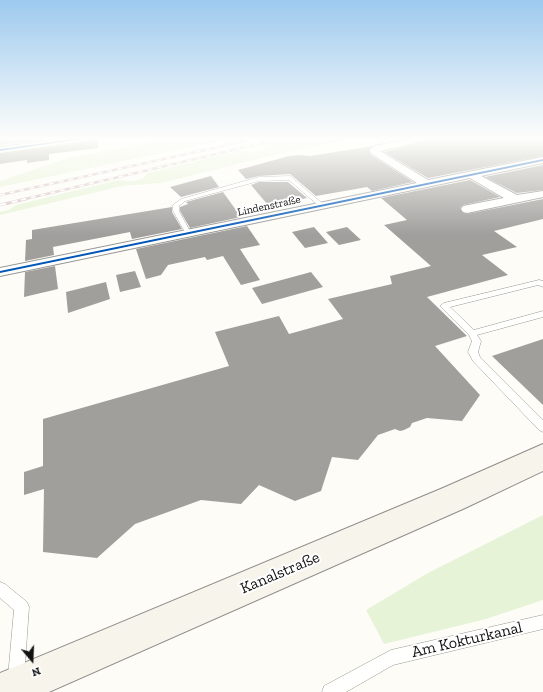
<!DOCTYPE html>
<html>
<head>
<meta charset="utf-8">
<style>
  body { margin:0 }
  #map { position:relative; width:543px; height:692px; overflow:hidden; background:#fdfcf7; font-family:"Zilla Slab",serif }
  canvas { display:block }
  .north { position:absolute; left:12px; top:640px; width:40px; height:40px; -webkit-text-stroke:3px #fff; paint-order:stroke; rotate:161deg; font-size:11px; font-weight:700; line-height:16px; text-align:center; color:#111 }
  .north::after { content:''; display:block; margin:auto; width:14px; height:18px; background:#111; clip-path:polygon(50% 0,100% 100%,50% 72%,0 100%) }
</style>
</head>
<body>
<div id="map">
<canvas width="543" height="692"></canvas>
<div class="north">N</div>
</div>
<script>
const ctx = document.querySelector('canvas').getContext('2d');
ctx.lineJoin = 'round';
function fill(path, color) { ctx.fillStyle = color; ctx.fill(path, 'evenodd'); }
const toPath = rows => new Path2D(rows.map(r => 'M' + r).join(''));
function stroke(path, color, width, dash) { ctx.strokeStyle = color; ctx.lineWidth = width; ctx.lineCap = dash ? 'butt' : 'round'; ctx.setLineDash(dash || []); ctx.stroke(path); }
function label(font, color, halo, rows, align = 'center') {
  ctx.font = font + ' "Zilla Slab",serif'; ctx.lineWidth = 4; ctx.setLineDash([]); ctx.textBaseline = 'middle'; ctx.strokeStyle = halo; ctx.fillStyle = color; for (const [text, x, y, turn = 0] of rows) {
    ctx.save(); ctx.translate(x, y); ctx.rotate((+turn || 0) * Math.PI / 180); ctx.textAlign = isNaN(turn) ? turn : align; if (halo) ctx.strokeText(text, 0, 0); ctx.fillText(text, 0, 0); ctx.restore();
  }
}
fill(toPath([
  [173,138,228,138,224,140,0,187,0,181,68,158],
  [296,138,356,138,282,153,161,183,122,186,0,215,0,212,9,210,16,205,118,180,133,181,142,179,148,173,238,151,254,152,262,151,266,145],
  [543,515,543,600,486,619,384,644,366,610,428,573]
]), '#e7f3d7');
fill(toPath([
  [0,138,59,138,0,145],
  [92,138,97,138,98,148,49,154,49,160,27,163,27,160,0,164,0,154,86,142],
  [430,138,543,138,543,156,428,178,384,152,427,141],
  [373,146,368,150,371,155,413,182,372,191,367,187,316,196,290,174,259,176,246,179,238,170,289,156,300,155,310,156],
  [543,165,543,190,517,193,485,177],
  [211,176,219,187,181,197,170,187],
  [470,180,500,197,463,205,460,208,463,213,467,214,543,199,543,219,494,231,517,247,482,255,508,275,427,297,467,336,435,346,480,395,462,421,427,418,412,423,410,427,404,430,400,431,395,429,378,435,358,460,332,457,321,491,295,501,259,485,241,504,201,500,135,524,97,558,43,552,44,489,24,495,24,472,43,466,43,419,229,366,215,332,279,316,289,334,343,319,328,299,392,284,390,276,431,266,384,225,407,220,381,198],
  [259,182,288,182,307,198,268,205,251,185],
  [223,192,241,217,190,228,180,211,180,207,188,204,186,202],
  [172,207,172,212,182,229,132,239,130,232,53,247,54,255,25,261,26,240,32,239,32,230],
  [247,226,260,245,240,249,260,280,241,285,223,256,207,260,205,257,168,265,161,275,146,279,136,249],
  [314,227,328,243,305,248,292,232],
  [347,227,361,240,339,245,326,232],
  [55,266,58,289,24,297,25,272],
  [135,271,141,287,120,292,116,275],
  [311,272,323,287,262,304,252,288],
  [106,282,110,299,68,313,66,292],
  [543,339,543,405,492,356]
]), '#a19f9c');
const lane = toPath([
  [290,176,323,204,323,206,319,206,289,180,259,181,185,201,179,206,179,211,191,233,190,234,186,234,173,211,173,205,181,199,259,177,290,176],
  [539,280,543,281,543,287,538,285,450,307,474,330,543,311,543,317,477,335,481,341,478,352,480,357,543,420,543,432,539,430,473,361,468,352,472,341,469,335,440,306,444,303,539,280],
  [0,582,5,584,27,602,29,607,24,677,22,683,16,685,10,683,8,677,14,610,0,598,0,582],
  [543,615,543,629,393,665,346,692,322,692,324,686,391,650,543,615]
]);
const street = toPath([
  [68,138,91,138,86,141,0,153,0,147,68,138],
  [413,138,429,138,427,140,380,151,428,180,543,157,543,163,481,176,517,195,543,191,543,197,467,213,463,212,461,209,463,206,504,198,470,178,0,276,0,268,417,183,372,154,369,150,375,146,413,138]
]);
const secondary = toPath([
  [543,444,543,471,465,508,49,692,0,692,0,673,443,488,543,444]
]);
stroke(lane, '#979795', 1);
stroke(street, '#979795', 2);
stroke(secondary, '#8e8d8b', 2);
fill(lane, '#fffffe');
fill(street, '#fffffe');
fill(secondary, '#f6f4eb');
const railFar1 = toPath([
  [0,195,246,141],
  [21,200,284,138]
]);
const rail = toPath([
  [0,205,26,199]
]);
stroke(railFar1, '#d9c6c7', 2.5);
stroke(rail, '#d9c6c7', 3);
stroke(railFar1, '#fff', 1.5, [5]);
stroke(rail, '#fff', 2, [6]);
fill(toPath([
  [82,138,88,138,0,151,0,149,82,138],
  [543,159,543,161,0,273,0,271,543,159]
]), '#0057b8');
const sky = ctx.createLinearGradient(0, 0, 0, 235);
sky.addColorStop(0, '#9dc9ee');
sky.addColorStop(0.59, '#fefefb');
sky.addColorStop(1, '#fefefb00');
ctx.fillStyle = sky;
ctx.fillRect(0, 0, 543, 235);
label('11px', '#111', '#fff', [
  ["Lindenstraße",269,206,-12]
]);
label('16px', '#111', '#fff', [
  ["Kanalstraße",280,573,-23],
  ["Am Kokturkanal",467,640,-13]
]);
</script>
</body>
</html>
